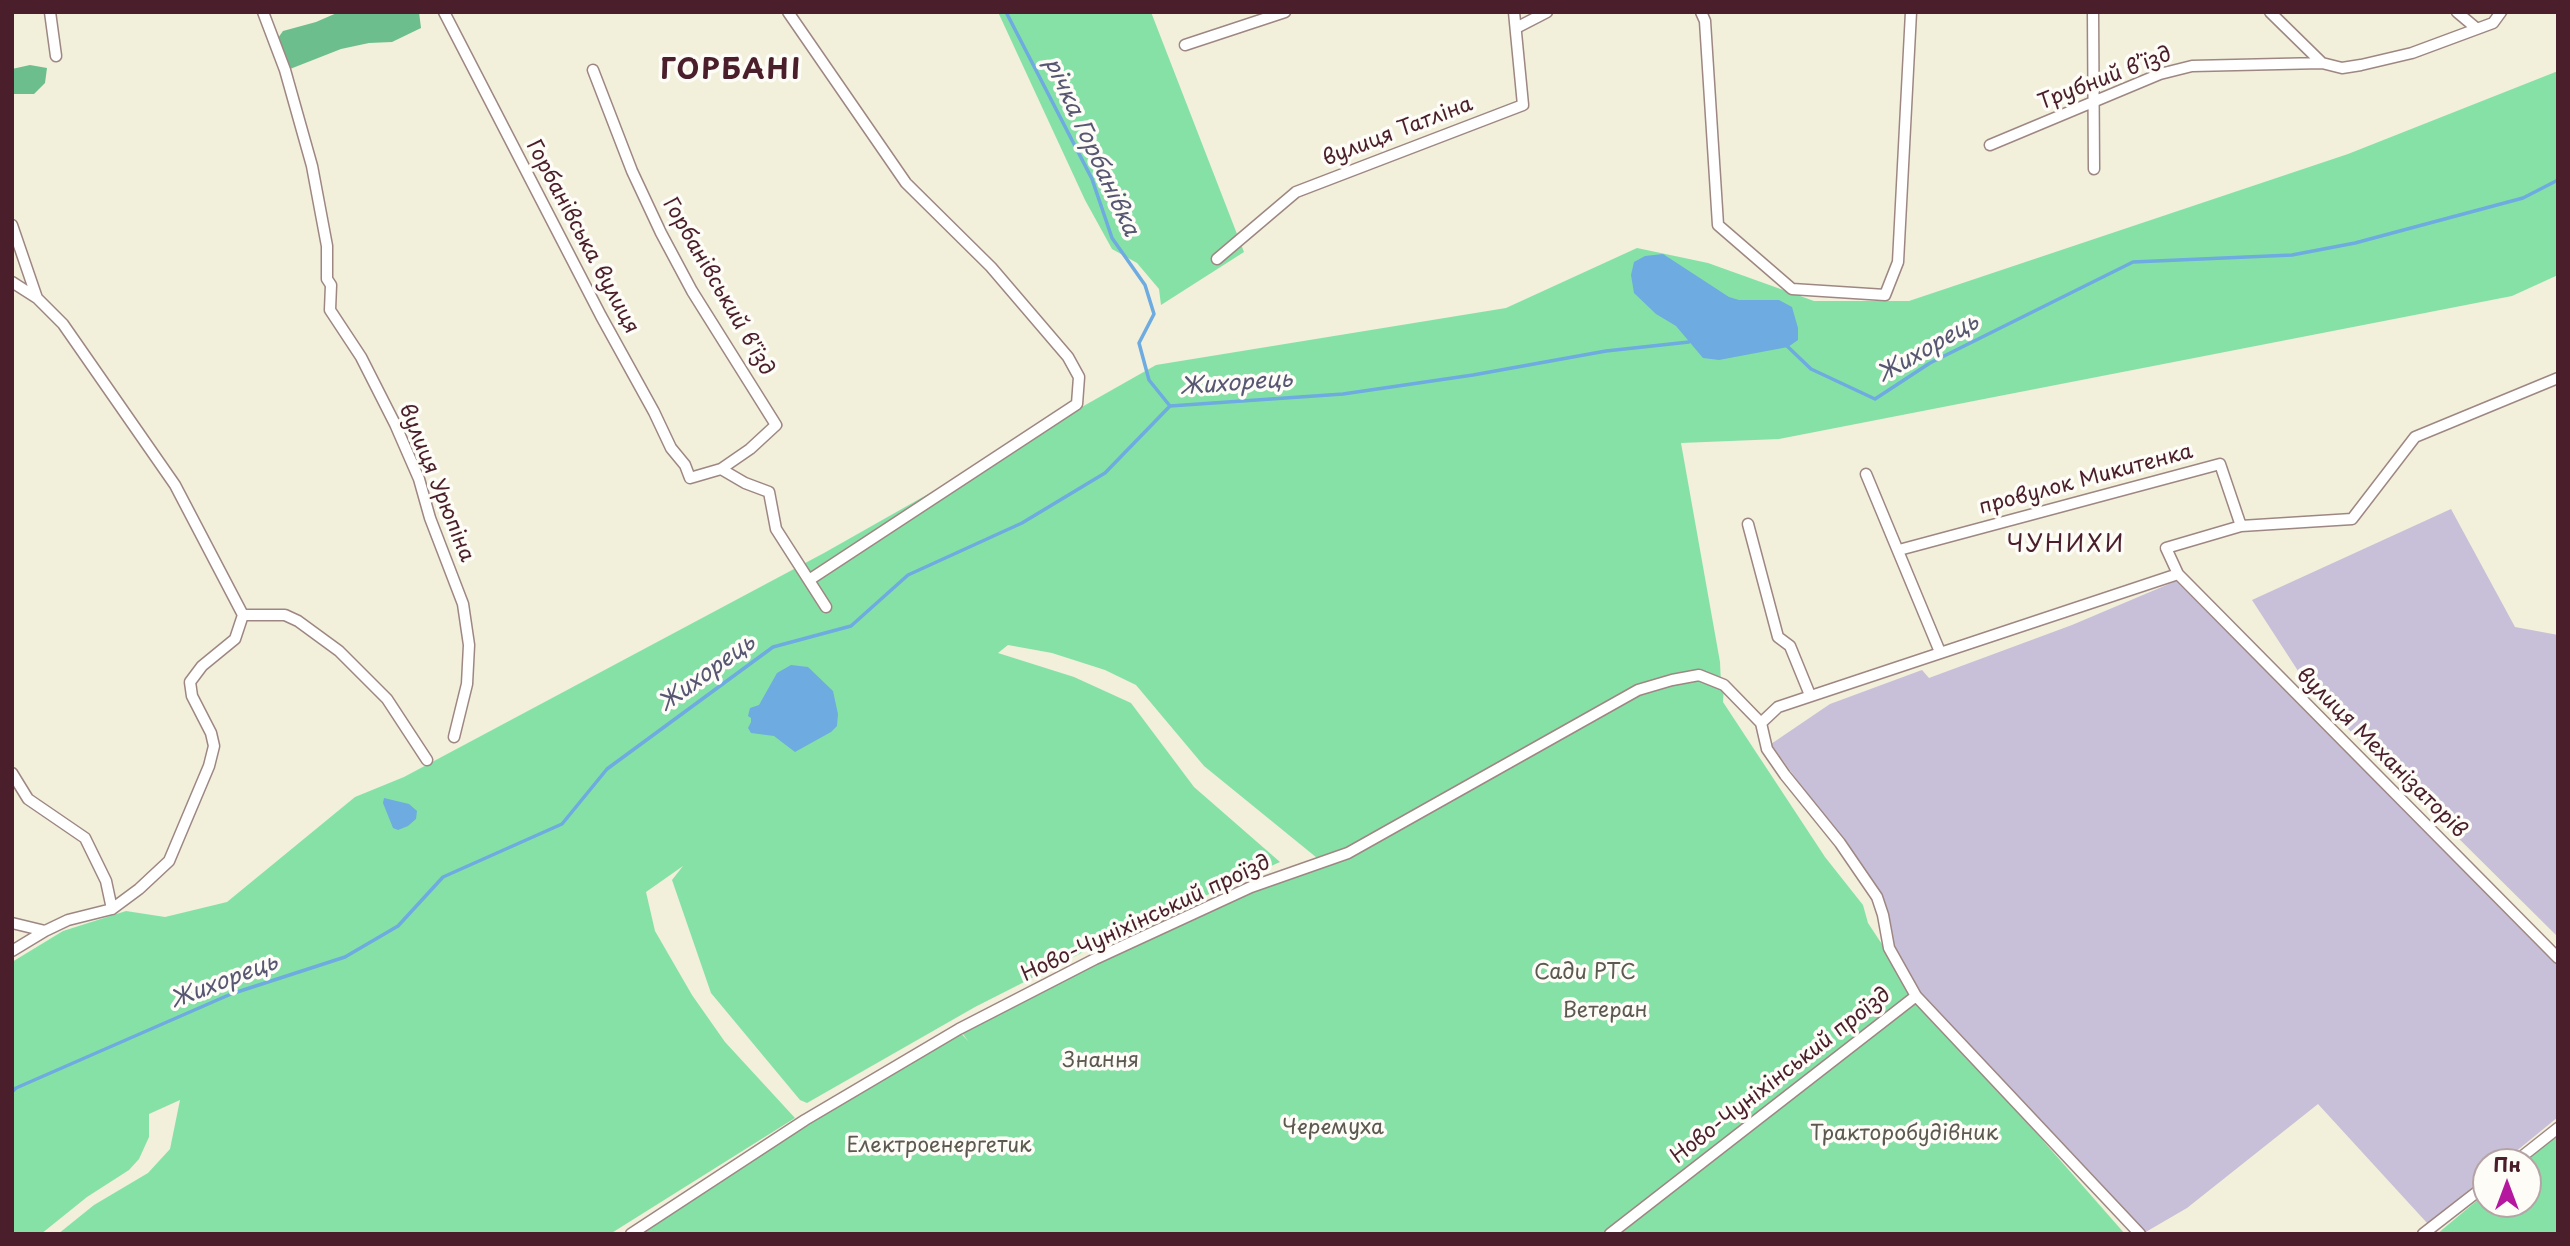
<!DOCTYPE html>
<html>
<head>
<meta charset="utf-8">
<style>
  body { margin:0 }
  #map { position:relative; width:2570px; height:1246px; overflow:hidden; background:#f2efdb; font-family:"Playpen Sans",sans-serif }
  canvas { display:block }
  .frame { position:absolute; inset:0; border:14px solid #4a1f2b; pointer-events:none }
  .north { position:absolute; left:2472px; top:1148px; width:70px; height:70px; box-sizing:border-box; background:#fdfcf7; border:2px solid #b5a4a5; border-radius:50%; rotate:0deg; font-size:19px; font-weight:700; line-height:28px; text-align:center; color:#4a1f2b }
  .north::after { content:''; display:block; margin:auto; width:24px; height:32px; background:#b5179e; clip-path:polygon(50% 0,100% 100%,50% 72%,0 100%) }
</style>
</head>
<body>
<div id="map">
<canvas width="2570" height="1246"></canvas>
<div class="frame"></div>
<div class="north">Пн</div>
</div>
<script>
const ctx = document.querySelector('canvas').getContext('2d');
ctx.lineJoin = 'round';
function fill(path, color) { ctx.fillStyle = color; ctx.fill(path, 'evenodd'); }
const toPath = rows => new Path2D(rows.map(r => 'M' + r).join(''));
function stroke(path, color, width, dash) { ctx.strokeStyle = color; ctx.lineWidth = width; ctx.lineCap = dash ? 'butt' : 'round'; ctx.setLineDash(dash || []); ctx.stroke(path); }
function label(font, color, halo, rows, align = 'center') {
  ctx.font = font + ' "Playpen Sans",sans-serif'; ctx.lineWidth = 7; ctx.setLineDash([]); ctx.textBaseline = 'middle'; ctx.strokeStyle = halo; ctx.fillStyle = color; for (const [text, x, y, turn = 0] of rows) {
    ctx.save(); ctx.translate(x, y); ctx.rotate((+turn || 0) * Math.PI / 180); ctx.textAlign = isNaN(turn) ? turn : align; if (halo) ctx.strokeText(text, 0, 0); ctx.fillText(text, 0, 0); ctx.restore();
  }
}
fill(toPath([
  [2451,509,2515,627,2558,635,2558,937,2313,694,2252,600],
  [2176,581,2558,965,2558,1117,2503,1162,2486,1162,2486,1176,2428,1224,2318,1104,2187,1208,2144,1233,1917,992,1892,948,1881,897,1771,744,1830,704,1922,670,1929,678,2072,625]
]), '#c8bfd8');
fill(toPath([
  [998,12,1151,12,1244,252,1161,305,1159,289,1137,263,1112,249,1085,200],
  [2558,71,2558,275,2512,296,1779,439,1681,443,1720,662,1721,684,1724,685,1723,702,1825,857,1863,905,1868,923,1916,996,2125,1234,633,1234,958,1030,969,1042,959,1029,1223,901,1322,862,1204,766,1136,685,1105,670,1052,653,1008,645,998,653,1074,677,1131,703,1194,787,1280,862,1099,944,975,1007,807,1103,800,1100,711,993,672,880,683,866,646,892,655,931,692,995,725,1042,795,1118,610,1234,58,1234,94,1205,148,1173,170,1149,180,1100,149,1114,149,1137,139,1159,129,1170,87,1197,41,1234,12,1234,12,962,63,931,126,911,165,917,227,902,355,797,404,777,824,553,1156,365,1506,308,1637,248,1708,263,1814,301,1909,301,2348,154],
  [2558,1133,2558,1234,2437,1234,2486,1193,2486,1204,2528,1204,2528,1162,2523,1162]
]), '#86e1a7');
fill(toPath([
  [339,12,419,12,421,28,392,42,369,43,341,49,290,69,278,38,283,31,316,22],
  [30,65,47,68,45,83,34,94,12,94,12,69]
]), '#6cbf8c');
fill(toPath([
  [1663,254,1729,297,1739,300,1779,300,1792,307,1798,328,1798,340,1788,347,1719,360,1703,358,1676,326,1656,314,1634,293,1631,275,1634,262,1645,256],
  [791,665,808,667,833,691,838,714,837,726,831,732,795,752,774,736,751,733,748,728,751,722,751,718,748,716,750,708,759,705,777,673],
  [384,798,409,804,417,811,416,819,408,826,398,830,393,828,383,803]
]), '#6eabe0');
stroke(toPath([
  [1006,12,1092,179,1112,238,1145,285,1154,314,1139,343,1149,380,1170,406],
  [1786,345,1811,369,1875,399,1930,363,2133,262,2292,255,2355,243,2523,198,2558,180],
  [12,1092,16,1088,231,994,345,957,398,926,443,877,562,824,607,769,773,647,851,626,908,575,1022,523,1105,473,1170,406,1343,394,1473,375,1606,351,1689,342]
]), '#6eabe0', 3.5);
const minor = toPath([
  [50,12,56,56],
  [263,12,285,70,312,166,327,246,327,279,331,285,330,310,361,357,395,424,419,479,430,518,463,604,469,645,467,684,454,737],
  [444,12,601,316,654,412,671,448,685,465,690,478,721,469,750,449,776,425,692,291,661,233,632,171,593,70],
  [788,12,906,183,991,267,1068,357,1079,377,1077,404,809,580],
  [1701,12,1705,21,1718,225,1792,289,1885,295,1898,262,1911,12],
  [2093,12,2094,169],
  [2270,12,2322,63],
  [2457,12,2476,28],
  [1516,28,1547,12],
  [1185,45,1285,12],
  [1990,145,2160,74,2192,66,2322,63,2342,68,2361,65,2412,53,2493,23,2501,12],
  [12,225,37,298],
  [1217,259,1296,192,1523,105,1514,12],
  [12,282,37,298,63,324,175,485,243,615,235,639,202,666,190,682,192,696,211,733,214,746,209,766,169,861,139,889,112,909,68,920,45,931,12,951],
  [2558,378,2415,437,2352,519,2241,526,2166,548,2178,574,2558,958],
  [721,469,745,483,769,492,776,529,826,607],
  [1866,474,1940,652],
  [1748,524,1778,637,1790,646,1810,695],
  [1899,550,2220,464,2241,526],
  [243,615,285,615,298,621,339,651,387,699,427,760],
  [12,773,28,799,85,838,106,881,112,909],
  [12,923,45,931],
  [2515,1162,2558,1128],
  [631,1234,805,1120,959,1029,1095,959,1251,887,1348,853,1638,690,1672,680,1699,675,1724,685,1761,723],
  [1610,1234,1916,996],
  [2140,1234,1916,996,1889,948,1883,915,1877,897,1840,843,1785,775,1767,749,1761,723,1778,707,2178,574],
  [2423,1234,2486,1185]
]);
stroke(minor, '#9e8783', 13);
stroke(minor, '#fff', 10);
label('21px', '#4a1f2b', '#fdfcf7', [
  ["Трубний в’їзд",2105,79,-21],
  ["вулиця Татліна",1398,132,-21],
  ["Горбанівська вулиця",582,237,62],
  ["Горбанівський в'їзд",718,287,60],
  ["провулок Микитенка",2086,480,-15],
  ["вулиця Урюпіна",436,483,68],
  ["вулиця Механізаторів",2381,753,45],
  ["Ново-Чуніхінський проїзд",1146,919,-25],
  ["Ново-Чуніхінський проїзд",1781,1076,-38]
]);
label('21px', '#5c5950', '#fdfcf7', [
  ["Сади РТС",1585,973],
  ["Ветеран",1605,1011],
  ["Знання",1101,1061],
  ["Черемуха",1333,1128],
  ["Тракторобудівник",1904,1134],
  ["Електроенергетик",939,1146]
]);
label('italic 23px', '#585773', '#fdfcf7', [
  ["річка Горбанівка",1091,147,65],
  ["Жихорець",1928,349,-30],
  ["Жихорець",1236,384,-4],
  ["Жихорець",707,674,-36],
  ["Жихорець",224,982,-21]
]);
ctx.letterSpacing = '2px';
label('24px', '#4a1f2b', '#fdfcf7', [
  ["ЧУНИХИ",2066,545]
]);
ctx.letterSpacing = '0px';
ctx.letterSpacing = '2px';
label('bold 28px', '#4a1f2b', '#fdfcf7', [
  ["ГОРБАНІ",731,71]
]);
ctx.letterSpacing = '0px';
</script>
</body>
</html>
